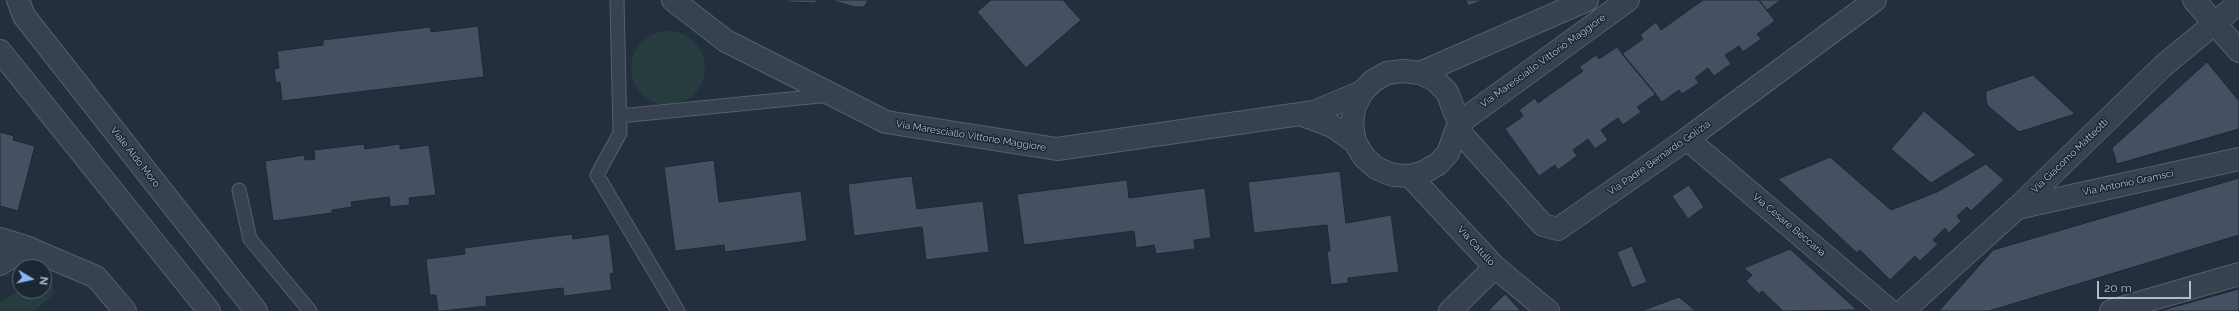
<!DOCTYPE html>
<html>
<head>
<meta charset="utf-8">
<style>
  body { margin:0 }
  #map { position:relative; width:2239px; height:311px; overflow:hidden; background:#242f3e; font-family:Raleway,sans-serif }
  canvas { display:block }
  .north { position:absolute; left:12px; top:259px; width:40px; height:40px; box-sizing:border-box; background:#1d2633; border:1px solid #59626f; border-radius:50%; rotate:99deg; font-size:11px; font-weight:700; line-height:16px; text-align:center; color:#b4bcc9 }
  .north::after { content:''; display:block; margin:auto; width:14px; height:18px; background:#8ab4f8; clip-path:polygon(50% 0,100% 100%,50% 72%,0 100%) }
  .scale { position:absolute; left:2097px; top:281px; width:94px; height:18px; box-sizing:border-box; border:2px solid #b4bcc9; border-top:0; padding-left:5px; font-size:12px; line-height:14px; white-space:nowrap; color:#b4bcc9; -webkit-text-stroke:3px #1d2633; paint-order:stroke }
</style>
</head>
<body>
<div id="map">
<canvas width="2239" height="311"></canvas>
<div class="north">N</div>
<div class="scale">20 m</div>
</div>
<script>
const ctx = document.querySelector('canvas').getContext('2d');
ctx.lineJoin = 'round';
function fill(path, color) { ctx.fillStyle = color; ctx.fill(path, 'evenodd'); }
const toPath = rows => new Path2D(rows.map(r => 'M' + r).join(''));
function stroke(path, color, width, dash) { ctx.strokeStyle = color; ctx.lineWidth = width; ctx.lineCap = dash ? 'butt' : 'round'; ctx.setLineDash(dash || []); ctx.stroke(path); }
function label(font, color, halo, rows, align = 'center') {
  ctx.font = font + ' Raleway,sans-serif'; ctx.lineWidth = 3; ctx.setLineDash([]); ctx.textBaseline = 'middle'; ctx.strokeStyle = halo; ctx.fillStyle = color; for (const [text, x, y, turn = 0] of rows) {
    ctx.save(); ctx.translate(x, y); ctx.rotate((+turn || 0) * Math.PI / 180); ctx.textAlign = isNaN(turn) ? turn : align; if (halo) ctx.strokeText(text, 0, 0); ctx.fillText(text, 0, 0); ctx.restore();
  }
}
fill(toPath([
  '631 68a37 37 0 1 1 74 0a37 37 0 1 1-74 0Z',
  [51,283,55,293,34,311,0,311,0,302,20,290,44,291,44,284]
]), '#263c3f');
const building = toPath([
  [788,0,816,0,816,3,787,2,788,0],
  [830,0,868,0,864,7,855,7,830,0],
  [991,0,1063,0,1081,20,1026,68,977,12,991,0],
  [1466,0,1483,0,1468,6,1466,0],
  [1703,0,1759,0,1775,21,1757,34,1761,39,1743,52,1739,46,1725,55,1731,64,1714,76,1708,68,1695,78,1699,83,1682,94,1679,90,1662,102,1622,54,1643,39,1640,35,1656,22,1661,30,1703,0],
  [1759,0,1781,0,1767,10,1759,0],
  [478,26,484,77,282,101,280,82,276,83,274,69,279,68,277,51,323,45,323,40,430,27,431,32,478,26],
  [1617,47,1656,94,1637,107,1641,112,1623,125,1618,118,1601,130,1608,140,1595,149,1588,139,1573,150,1577,156,1558,170,1555,165,1539,176,1505,129,1523,116,1519,110,1535,98,1538,103,1583,71,1579,67,1596,55,1599,59,1617,47],
  [2207,62,2239,101,2239,129,2117,164,2112,148,2207,62],
  [2033,75,2075,114,2019,132,1988,106,1986,101,1986,91,2033,75],
  [1924,111,1976,155,1931,183,1891,149,1924,111],
  [0,132,14,136,13,140,35,146,18,211,0,206,0,132],
  [364,144,365,149,400,144,400,149,429,145,436,195,409,198,410,205,390,207,389,197,351,202,352,207,332,210,332,213,273,221,265,161,304,155,305,160,315,159,314,150,364,144],
  [1830,157,1891,210,1937,192,1986,164,2004,180,1971,211,1967,207,1957,216,1961,221,1949,233,1945,228,1933,240,1938,244,1920,261,1915,256,1890,280,1860,250,1857,253,1778,179,1830,157],
  [714,160,719,202,801,191,807,241,725,252,724,245,675,251,664,167,714,160],
  [1340,171,1346,223,1391,215,1399,272,1348,278,1348,283,1331,285,1327,251,1330,251,1327,225,1254,233,1248,182,1340,171],
  [912,176,917,209,983,201,989,252,926,260,922,227,854,236,848,184,912,176],
  [2239,178,2239,235,1989,311,1939,311,1993,250,2239,178],
  [1127,180,1129,198,1205,188,1211,238,1194,240,1195,249,1156,254,1154,245,1136,248,1134,231,1024,245,1017,194,1127,180],
  [1689,185,1704,207,1688,219,1672,196,1689,185],
  [572,234,573,239,609,234,614,273,610,274,612,290,564,296,563,288,486,297,487,306,443,311,438,311,436,295,430,295,426,259,465,254,464,248,572,234],
  [1632,246,1647,282,1632,288,1617,252,1632,246],
  [1790,249,1857,310,1783,311,1762,291,1759,294,1746,281,1752,275,1744,268,1790,249],
  [2239,289,2239,311,2159,311,2239,289],
  [1505,294,1521,311,1488,311,1505,294],
  [1679,297,1696,311,1641,311,1679,297]
]);
fill(building, '#455162');
stroke(building, '#1f2835', 1);
const service = toPath([
  [617,0,620,133,597,175,678,311],
  [620,116,830,95],
  [239,190,250,239,310,311]
]);
const minor = toPath([
  [673,0,726,41,886,122,1057,149,1314,112,1362,92],
  [2194,0,2239,51],
  [1403,71,1420,73,1435,80,1447,92,1459,123,1448,153,1438,164,1424,172,1410,176,1393,175,1376,168,1364,157,1355,142,1352,125,1354,108,1362,92,1373,81,1387,73,1403,71],
  [1420,73,1587,0],
  [1300,114,1332,126,1355,142],
  [1459,123,1628,0],
  [1457,129,1543,225,1558,229,1687,139,1875,0],
  [1687,139,1890,311],
  [1410,176,1495,267,1548,311],
  [2017,208,2239,159],
  [0,239,26,247,96,277,125,311],
  [0,264,26,247],
  [1450,311,1495,267],
  [2111,311,2239,274]
]);
const tertiary = toPath([
  [18,0,24,16,256,311],
  [0,51,209,311],
  [1903,311,2017,208,2163,66,2239,3]
]);
stroke(service, '#565f6c', 15);
stroke(minor, '#565f6c', 24);
stroke(tertiary, '#565f6c', 24);
stroke(service, '#38414e', 13);
stroke(minor, '#38414e', 22);
stroke(tertiary, '#38414e', 22);
label('10px', '#b4bcc9', '#1d2633', [
  ["Via Maresciallo Vittorio Maggiore",1543,61,-36],
  ["Via Maresciallo Vittorio Maggiore",971,136,9],
  ["Via Giacomo Matteotti",2070,156,-44],
  ["Viale Aldo Moro",135,157,52],
  ["Via Padre Bernardo Golizia",1659,158,-35],
  ["Via Antonio Gramsci",2128,183,-12],
  ["Via Cesare Beccaria",1789,225,40],
  ["Via Catullo",1476,246,47]
]);
</script>
</body>
</html>
